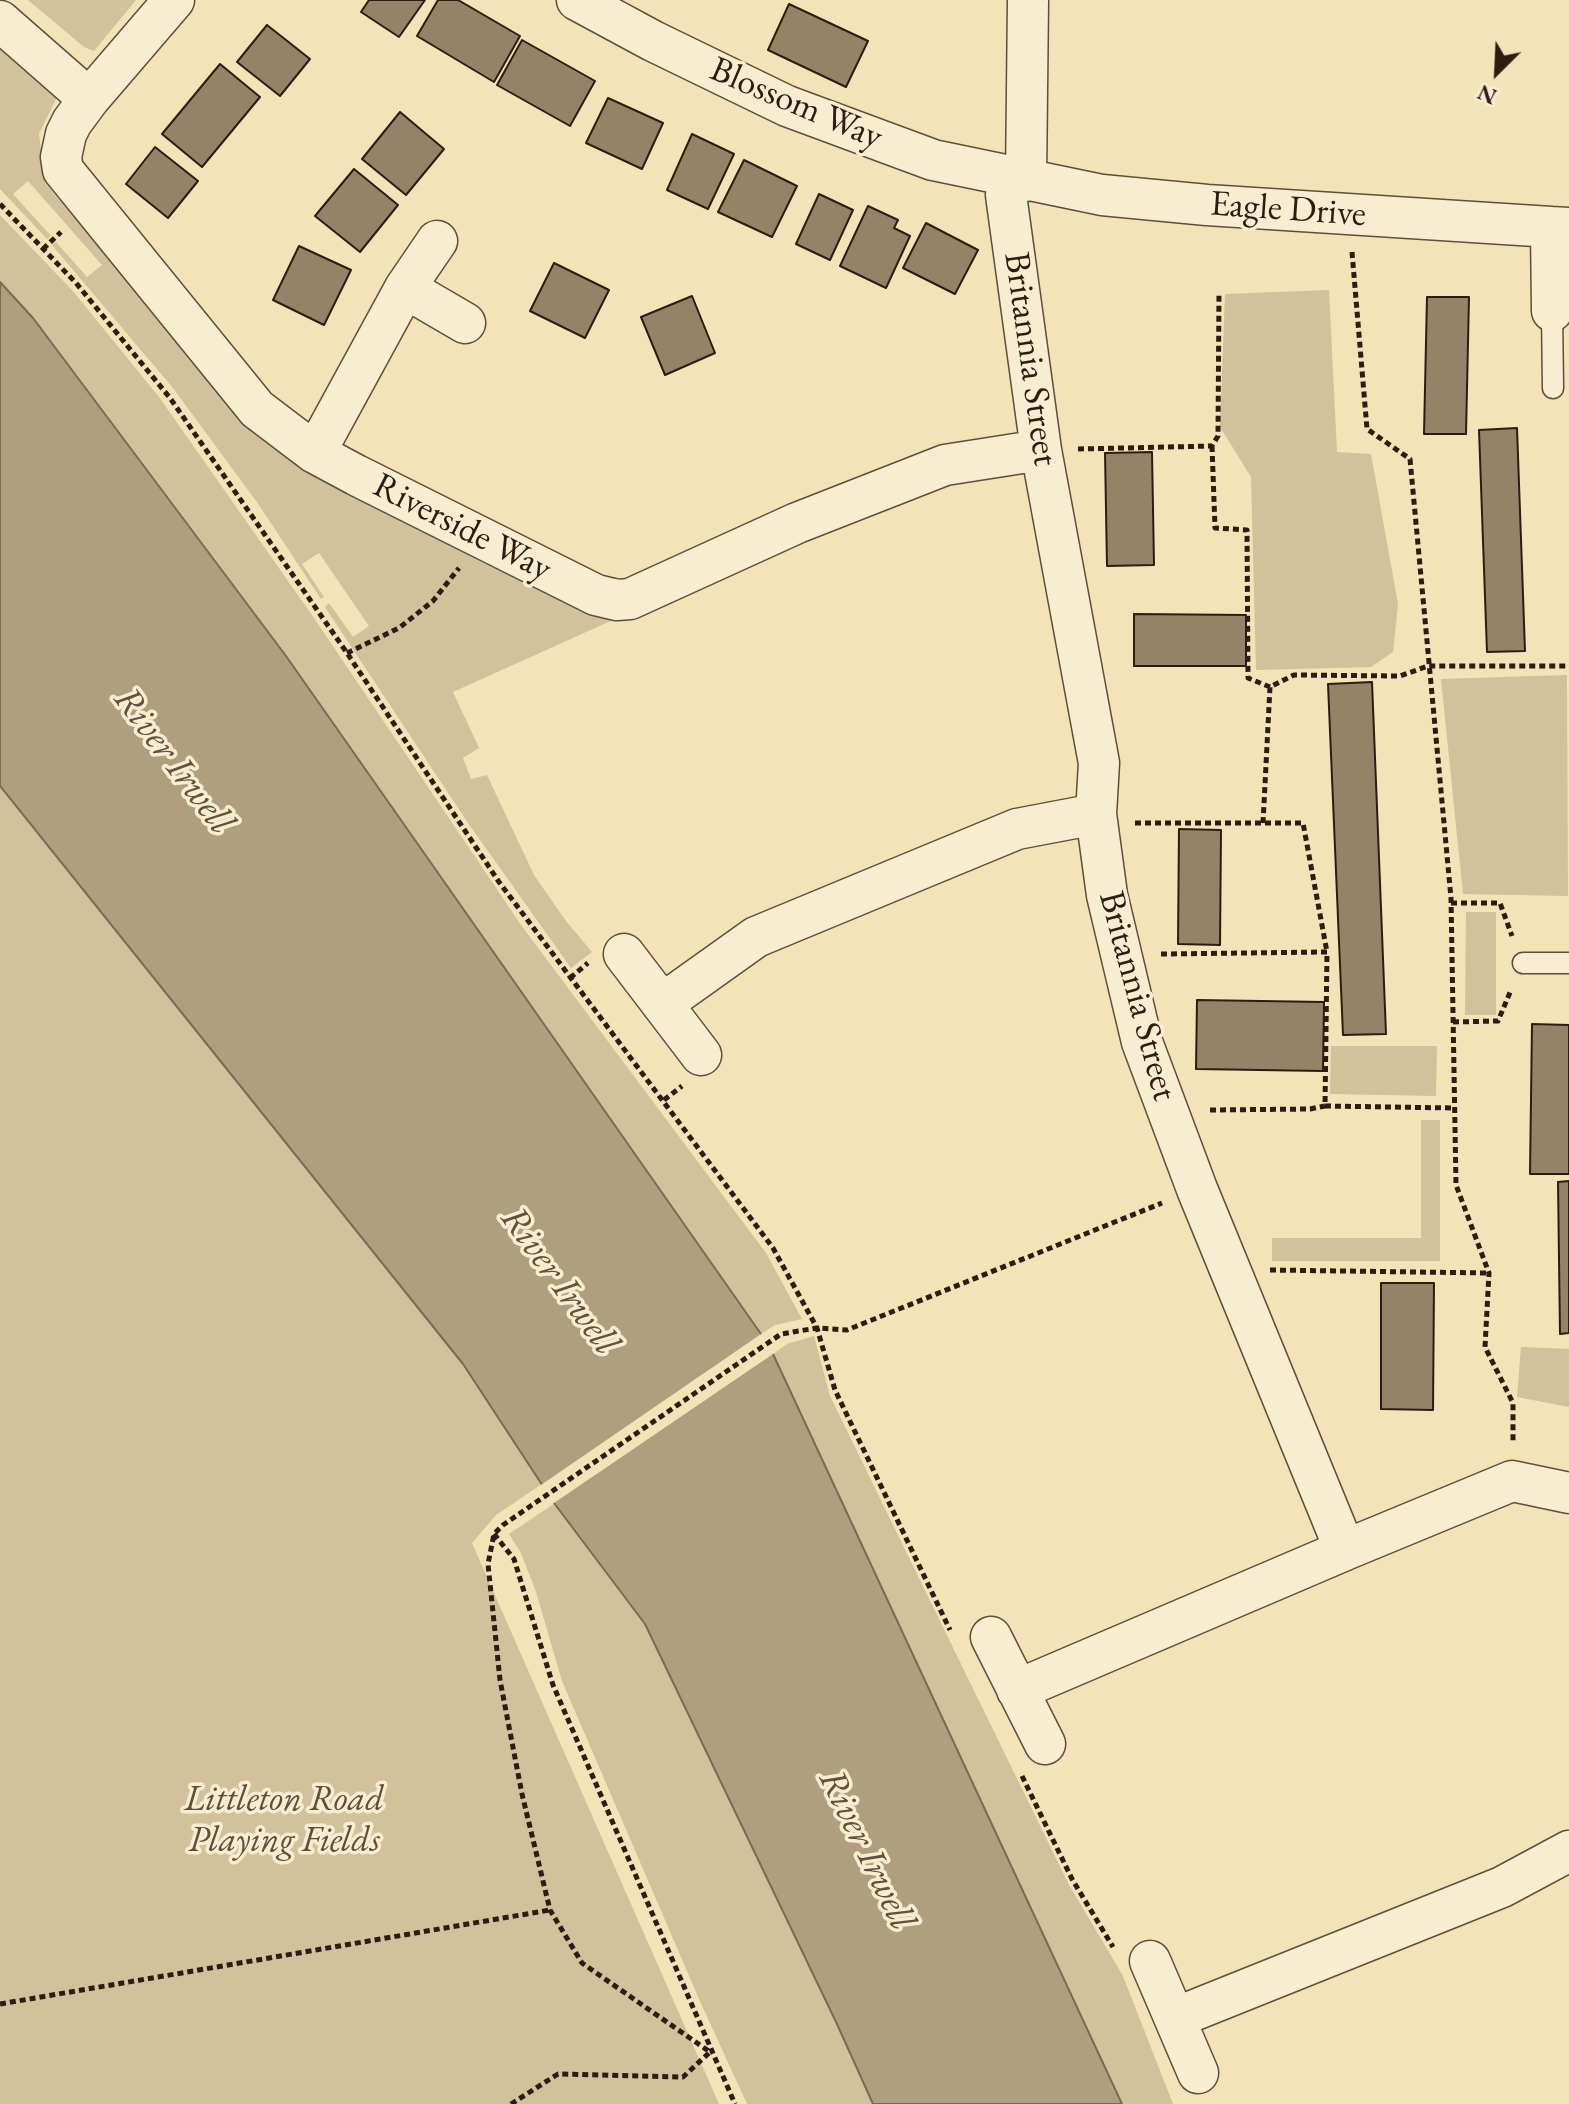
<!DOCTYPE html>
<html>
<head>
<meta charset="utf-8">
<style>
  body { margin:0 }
  #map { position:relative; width:1569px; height:2104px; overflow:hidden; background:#f3e3b6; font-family:"EB Garamond",serif }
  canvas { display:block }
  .north { position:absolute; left:1457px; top:32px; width:80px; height:80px; -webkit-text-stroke:6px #f7edd0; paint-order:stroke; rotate:204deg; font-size:22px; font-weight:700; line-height:32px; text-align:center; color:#2f1b13 }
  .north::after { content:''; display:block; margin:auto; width:28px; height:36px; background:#2f1b13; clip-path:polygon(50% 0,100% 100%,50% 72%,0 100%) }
</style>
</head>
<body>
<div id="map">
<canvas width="1569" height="2104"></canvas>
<div class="north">N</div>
</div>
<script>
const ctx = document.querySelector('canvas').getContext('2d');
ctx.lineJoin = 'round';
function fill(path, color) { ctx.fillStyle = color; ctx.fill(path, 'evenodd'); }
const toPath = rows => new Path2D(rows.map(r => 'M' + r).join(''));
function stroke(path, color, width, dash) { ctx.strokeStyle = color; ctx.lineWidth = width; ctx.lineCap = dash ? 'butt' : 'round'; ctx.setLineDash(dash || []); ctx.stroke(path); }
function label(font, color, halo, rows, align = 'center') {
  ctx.font = font + ' "EB Garamond",serif'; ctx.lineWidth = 7; ctx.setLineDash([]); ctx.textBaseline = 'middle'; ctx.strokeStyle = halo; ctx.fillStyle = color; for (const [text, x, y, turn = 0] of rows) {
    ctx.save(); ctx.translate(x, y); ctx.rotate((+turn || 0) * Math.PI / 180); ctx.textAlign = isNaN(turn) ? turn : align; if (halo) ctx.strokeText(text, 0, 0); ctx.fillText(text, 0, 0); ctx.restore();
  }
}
fill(toPath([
  [28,0,136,0,94,51,84,47],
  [0,47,57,97,39,134,45,183,244,419,326,479,483,563,615,619,453,692,479,748,463,758,471,779,487,775,534,875,566,921,592,952,571,968,468,823,325,607,329,603,353,637,369,626,319,553,302,564,324,597,321,599,259,505,173,388,52,245,56,242,87,277,102,265,28,181,13,194,51,236,47,239,0,189],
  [0,215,72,290,159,397,314,618,521,925,766,1253,802,1319,775,1325,761,1334,286,656,33,318,0,282],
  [1329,290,1337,452,1371,454,1398,604,1393,652,1371,667,1256,670,1251,477,1220,427,1225,294],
  [1567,675,1568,896,1463,894,1441,679],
  [0,786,463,1364,542,1484,496,1515,472,1543,719,2104,0,2104],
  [1466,912,1496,912,1496,1015,1465,1015],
  [1331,1046,1437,1046,1436,1096,1330,1094],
  [1421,1120,1440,1120,1440,1261,1272,1261,1272,1238,1421,1238],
  [814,1336,830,1396,1068,1883,1123,1976,1173,2104,1122,2104,773,1354,787,1344],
  [1521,1347,1569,1349,1569,1407,1517,1397],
  [555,1503,645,1624,837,2024,873,2104,747,2104,699,1999,562,1681,536,1592,521,1553,509,1534]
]), '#d2c19a');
const water = toPath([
  [0,282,33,318,286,656,761,1334,773,1354,1122,2104,873,2104,837,2024,645,1624,554,1503,463,1364,0,786,0,282]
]);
fill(water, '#b09f7f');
stroke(water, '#7c6a54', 2);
fill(toPath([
  [764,1332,776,1352,551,1505,538,1487]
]), '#f3e3b6');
const building = toPath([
  [369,0,425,0,399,37,361,12,369,0],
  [438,0,458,0,520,36,494,82,417,36,438,0],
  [789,4,868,41,846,87,768,50,789,4],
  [267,25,310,59,280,96,237,62,267,25],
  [522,40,595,81,570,126,497,85,522,40],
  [220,64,260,97,202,167,162,134,220,64],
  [608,98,663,123,642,169,586,143,608,98],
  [400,112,444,149,406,195,362,159,400,112],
  [692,134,734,154,708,209,667,190,692,134],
  [155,147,198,181,168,218,126,184,155,147],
  [744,160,797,186,772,237,718,212,744,160],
  [354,169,398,205,360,252,315,216,354,169],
  [819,194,853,210,830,260,796,244,819,194],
  [868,206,898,220,894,228,910,236,886,288,840,266,868,206],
  [926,223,978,250,955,294,903,268,926,223],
  [299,246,351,270,324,325,273,300,299,246],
  [554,263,609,290,585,338,530,311,554,263],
  [692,296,715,353,665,375,641,317,692,296],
  [1427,297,1469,297,1466,434,1424,434,1427,297],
  [1517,428,1525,651,1487,652,1479,430,1517,428],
  [1152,452,1154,565,1107,566,1105,453,1152,452],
  [1134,614,1246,615,1246,666,1134,666,1134,614],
  [1372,682,1386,1034,1343,1035,1328,684,1372,682],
  [1179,829,1221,830,1220,945,1178,944,1179,829],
  [1197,1000,1324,1002,1323,1071,1196,1069,1197,1000],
  [1532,1024,1569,1025,1569,1174,1530,1174,1532,1024],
  [1569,1181,1569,1333,1560,1334,1558,1182,1569,1181],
  [1381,1283,1434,1283,1433,1410,1381,1409,1381,1283]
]);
fill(building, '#958368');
stroke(building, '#2f1b13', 2);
const service = toPath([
  [1552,311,1553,388],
  [1523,963,1569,963]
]);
const minor = toPath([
  [174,0,89,99,72,122,66,134,61,157,63,170,257,409,315,453,356,475,596,595,617,600,630,599,797,523,945,465,1041,450],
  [577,0,653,41,787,106,933,160,1102,195,1207,205,1551,227],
  [0,21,89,99],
  [1008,177,1006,195,1041,450,1099,763,1096,814,1107,895,1142,1042,1197,1189,1345,1550,1512,1481,1569,1493],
  [1026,181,1028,0],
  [405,288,465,323],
  [1552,311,1551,227,1569,228],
  [315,453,405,288,437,241],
  [624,954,701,1055],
  [662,1004,756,937,1017,829,1096,814],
  [991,1637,1045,1744],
  [1017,1690,1345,1550],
  [1150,1961,1198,2073],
  [1175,2018,1502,1887,1569,1851]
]);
stroke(service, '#604d3c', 23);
stroke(minor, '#604d3c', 43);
stroke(toPath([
  [0,204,76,283,170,398,347,653,499,882,773,1248,817,1328,835,1390,950,1630],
  [43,249,61,232],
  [1352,252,1367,429,1410,459,1451,898,1456,1185,1489,1273,1485,1347,1513,1403,1513,1444],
  [1212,446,1215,528,1247,530,1248,678,1270,687],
  [1078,449,1212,446,1218,436,1219,292],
  [347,653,399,628,433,601,459,568],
  [1135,823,1303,823,1327,952],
  [1263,823,1270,687,1294,675,1400,676,1428,666,1569,666],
  [1451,903,1500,903,1512,936],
  [1161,954,1327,952,1325,1106,1455,1108],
  [570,978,588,963],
  [1453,1022,1498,1021,1511,990],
  [664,1100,682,1086],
  [1210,1110,1310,1109,1325,1106],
  [1270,1270,1489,1273],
  [494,1534,514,1559,553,1685,735,2104],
  [1022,1776,1072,1879,1113,1947],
  [0,2004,550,1910],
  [511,2104,558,2074,683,2077,710,2052,582,1963,550,1910,522,1794,500,1680,488,1564,494,1534,503,1525,781,1334,817,1328,847,1330,1162,1203]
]), '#2f1b13', 5, [6, 4]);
stroke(service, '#f7edd0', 20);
stroke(minor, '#f7edd0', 40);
label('36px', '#2f1b13', '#f7edd0', [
  ["Blossom Way",796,104,23],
  ["Eagle Drive",1288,210,4],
  ["Britannia Street",1030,359,82],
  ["Riverside Way",462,528,27],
  ["Britannia Street",1137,996,75]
]);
label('italic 36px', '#604d3c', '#f7edd0', [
  ["Littleton Road",284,1800],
  ["Playing Fields",284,1841]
]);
label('italic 38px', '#63503e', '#f7edd0', [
  ["River Irwell",173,761,53],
  ["River Irwell",559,1281,54],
  ["River Irwell",866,1850,64]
]);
</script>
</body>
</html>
